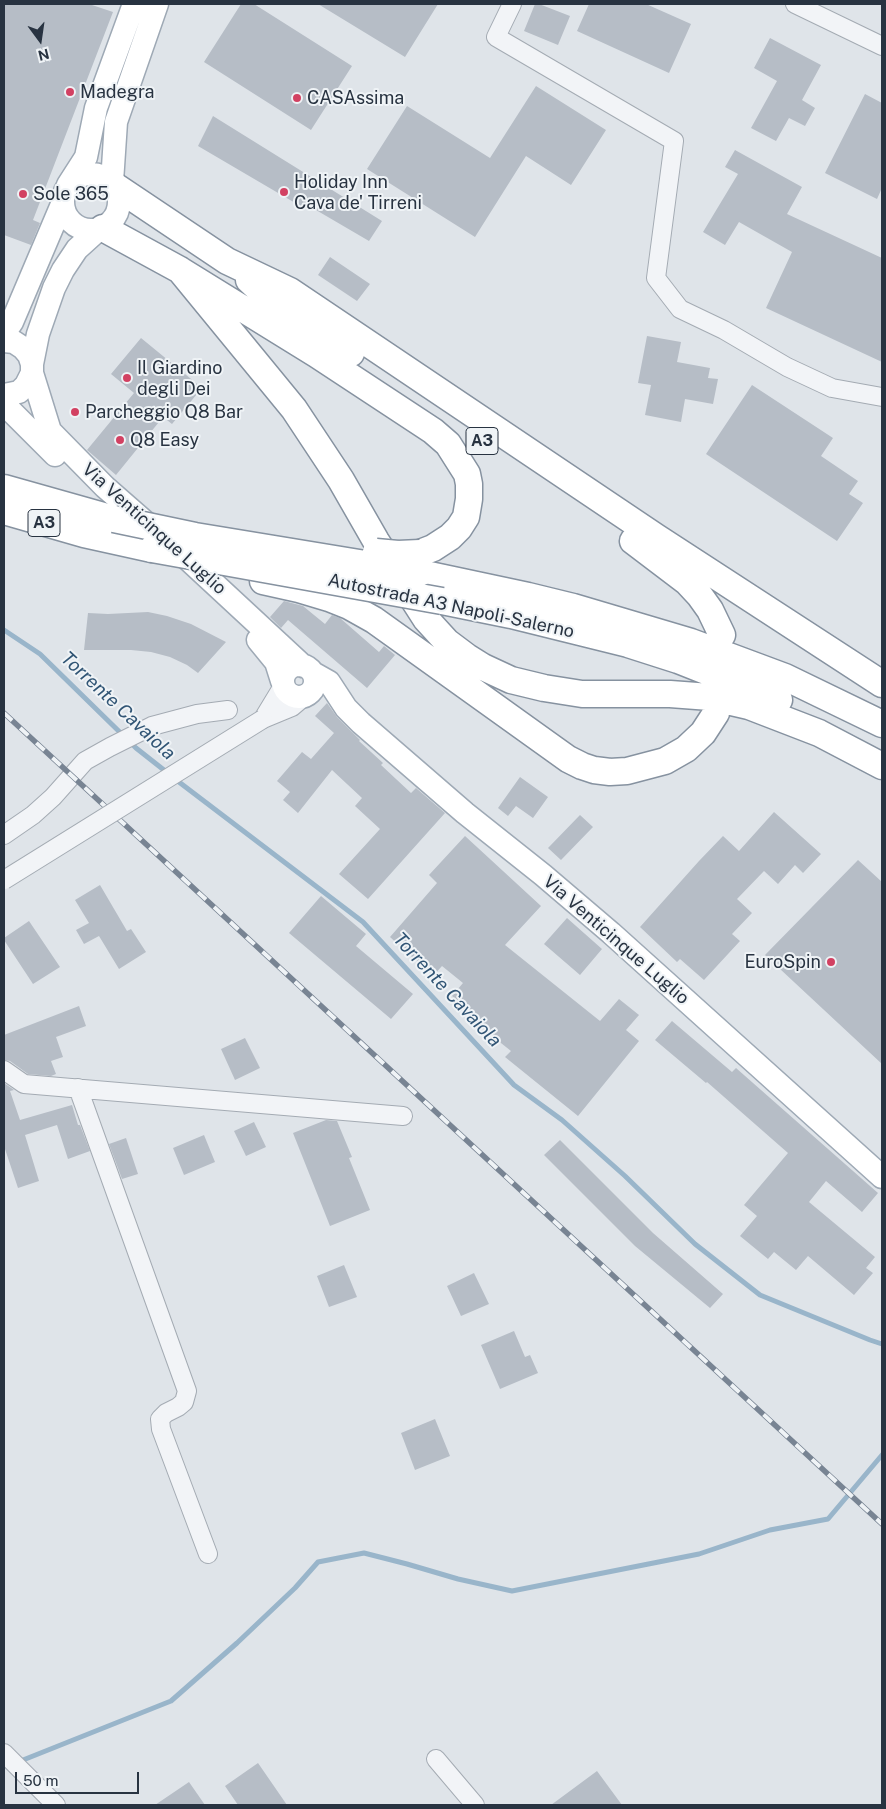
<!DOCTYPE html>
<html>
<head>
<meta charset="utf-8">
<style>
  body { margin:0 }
  #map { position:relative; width:886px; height:1809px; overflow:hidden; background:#dfe4e9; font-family:"Public Sans",sans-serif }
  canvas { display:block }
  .frame { position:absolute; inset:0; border:5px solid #283341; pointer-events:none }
  .north { position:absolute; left:15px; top:15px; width:50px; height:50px; -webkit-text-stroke:4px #eff3f6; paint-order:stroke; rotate:166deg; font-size:14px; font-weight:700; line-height:20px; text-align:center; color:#283341 }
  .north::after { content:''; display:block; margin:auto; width:18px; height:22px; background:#283341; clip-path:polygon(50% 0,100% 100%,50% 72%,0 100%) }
  .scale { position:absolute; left:15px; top:1772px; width:124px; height:22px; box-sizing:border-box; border:2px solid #283341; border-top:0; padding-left:6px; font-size:15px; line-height:18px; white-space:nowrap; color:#283341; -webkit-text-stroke:4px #eff3f6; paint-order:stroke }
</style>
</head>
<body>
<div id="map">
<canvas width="886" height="1809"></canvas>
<div class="frame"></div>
<div class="north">N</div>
<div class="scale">50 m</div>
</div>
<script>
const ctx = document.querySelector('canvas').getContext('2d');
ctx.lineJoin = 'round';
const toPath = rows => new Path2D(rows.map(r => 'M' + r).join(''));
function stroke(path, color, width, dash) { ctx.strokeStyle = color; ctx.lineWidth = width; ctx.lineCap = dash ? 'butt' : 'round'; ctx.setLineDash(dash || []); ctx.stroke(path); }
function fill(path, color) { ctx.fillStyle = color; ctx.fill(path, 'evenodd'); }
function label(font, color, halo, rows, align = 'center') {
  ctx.font = font + ' "Public Sans",sans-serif'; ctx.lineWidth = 4; ctx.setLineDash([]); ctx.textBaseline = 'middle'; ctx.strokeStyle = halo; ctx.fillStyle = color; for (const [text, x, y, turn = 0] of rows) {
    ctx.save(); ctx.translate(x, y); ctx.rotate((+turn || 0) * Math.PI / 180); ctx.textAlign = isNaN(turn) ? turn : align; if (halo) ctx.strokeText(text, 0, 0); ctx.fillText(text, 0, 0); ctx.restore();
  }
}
stroke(toPath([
  [4,630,40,654,136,748,169,774],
  [175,779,363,922,514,1085,562,1120,625,1176,695,1244,760,1295,870,1340,882,1344],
  [18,1762,171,1701,237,1643,295,1588,318,1562,364,1553,407,1564,458,1579,512,1591,699,1554,770,1530,828,1519,882,1455]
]), '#99b5ca', 5);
fill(toPath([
  [4,4,89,4,113,12,33,220,40,223,31,245,4,235],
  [241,4,254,4,352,66,311,130,204,62],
  [318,4,438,4,405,57],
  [535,4,539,4,570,16,558,45,524,31],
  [589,4,646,4,691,24,669,73,577,31],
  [770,38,821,65,802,100,815,108,805,126,789,118,776,141,751,128,777,81,754,68],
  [536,86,606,130,571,185,526,156,475,237,367,169,407,106,490,158],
  [865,94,882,103,882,188,877,199,825,173],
  [213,116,382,221,369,241,304,203,302,207,198,146],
  [735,150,802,187,787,214,882,258,882,362,766,308,792,252,739,222,725,245,703,232,738,174,725,167],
  [330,257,370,284,357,301,318,275],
  [647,336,681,342,677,362,710,368,708,378,718,379,713,404,685,399,681,422,645,415,651,385,638,383],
  [141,338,202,388,172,424,163,417,116,475,87,450,134,393,111,374],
  [752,385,833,438,821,456,858,481,849,494,863,503,837,541,706,454],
  [284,601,303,606,325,624,332,615,340,618,379,652,384,646,395,655,367,688,288,620,281,628,270,617],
  [148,612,167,616,191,624,226,642,198,673,187,665,170,657,151,652,131,650,84,650,88,613,108,614],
  [327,703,337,717,360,740,359,741,383,763,381,765,411,793,416,788,445,813,368,899,339,874,380,829,355,806,362,798,332,770,298,813,283,800,290,792,277,781,302,752,311,759,334,733,315,716],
  [520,777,548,797,533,818,516,806,508,816,498,808],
  [774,812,821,854,803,873,795,865,778,884,764,871,737,899,752,913,732,934,740,941,704,980,680,959,677,962,640,927,699,861,723,836,739,851],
  [580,815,593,827,561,860,548,848],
  [465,836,541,906,505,945,600,1021,619,999,639,1015,626,1030,639,1041,578,1116,505,1057,511,1051,457,1008,461,1003,452,996,463,983,442,966,433,976,390,937,437,883,429,875],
  [858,860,882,882,882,1064,765,955],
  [100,885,127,931,131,929,146,952,119,969,99,936,84,944,76,930,89,923,75,900],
  [321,896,366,934,356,946,413,994,391,1019,289,933],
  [567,918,602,949,580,975,544,944],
  [29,921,60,967,33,984,4,940,4,938],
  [79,1006,86,1026,56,1037,63,1057,51,1061,56,1074,51,1076,28,1074,10,1061,4,1060,4,1035],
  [672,1021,732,1072,736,1068,878,1193,862,1212,826,1181,809,1202,875,1257,866,1268,873,1273,854,1295,808,1256,796,1270,774,1252,768,1259,740,1236,757,1216,744,1205,788,1153,707,1082,706,1083,655,1040],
  [245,1038,260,1068,235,1080,221,1049],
  [4,1083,14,1090,10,1091,20,1120,72,1105,78,1125,80,1125,90,1151,68,1159,57,1125,25,1135,39,1181,18,1188,4,1146],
  [326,1120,337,1121,352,1157,349,1158,370,1210,330,1226,293,1133],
  [254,1122,266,1147,246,1156,234,1131],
  [204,1135,215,1162,184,1175,173,1148],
  [126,1138,138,1174,122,1179,109,1144],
  [560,1140,653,1233,723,1294,710,1308,635,1246,544,1155],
  [344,1265,357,1297,329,1307,317,1276],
  [474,1273,489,1304,461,1316,447,1286],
  [514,1331,525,1357,530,1355,538,1373,500,1389,481,1345],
  [435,1419,450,1456,415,1470,401,1433],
  [258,1763,287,1805,238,1805,225,1786],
  [597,1771,622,1805,551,1805],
  [189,1782,205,1805,155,1805]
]), '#b6bdc6');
const minor = toPath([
  [512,4,496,37,674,141,656,278,680,309,724,330,787,367,832,388,882,397],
  [795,4,882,46],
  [263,719,292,707,305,696],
  [263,719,283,686],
  [4,835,33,815,53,797,85,761,110,747,152,726,197,714,228,710],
  [4,1070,24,1084,403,1116],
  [78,1088,187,1391,184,1402,178,1407,166,1413,160,1419,161,1429,208,1554],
  [4,1753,56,1805],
  [436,1759,475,1805]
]);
const major = toPath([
  '63 202a28 28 0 1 1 56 0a28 28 0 1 1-56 0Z',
  [112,182,116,122,157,4],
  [68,185,86,157,96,108,134,4],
  [4,334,12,322,63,202],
  [4,341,14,342,23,348,29,355,32,364,32,373,26,385,19,392,4,395],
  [32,364,38,334,54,288,63,270,77,249,98,230],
  [32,373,50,431,105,487,153,529],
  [4,404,55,455],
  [179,551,303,666],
  [258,640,276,662,282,681],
  '283 681a16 16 0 1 1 32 0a16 16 0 1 1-32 0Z',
  [313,673,329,682,346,708,361,723,465,813,543,875,611,933,882,1177]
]);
const highway = toPath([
  [115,186,227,261,290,291,656,537,882,684],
  [103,228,180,270,316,354,433,431,448,444,467,474,469,484,469,499,466,517,459,528,450,537,433,548,420,553],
  [180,270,294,409,341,480,376,541,426,619,447,642,467,657,483,667,511,680,544,688,582,694,670,694,710,697,749,706,819,733,882,766],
  [249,280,279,308,351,353],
  [4,488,114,519],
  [4,511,84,534,152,549],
  [633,541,687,582,700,596,710,610,722,635],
  [420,573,528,596,573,607,691,642,785,677,882,724],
  [263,581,299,589,329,598,349,606,374,620,568,759,582,766,594,770,610,772,627,771,665,761,686,749,703,733,716,713],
  [442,601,511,615,628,644,678,660,779,700]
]);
stroke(minor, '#a4abb3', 20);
stroke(major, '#9ea9b5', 25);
stroke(highway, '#8692a0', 29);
stroke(minor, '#f2f4f7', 18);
stroke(major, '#fff', 22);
stroke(highway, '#fff', 26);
const rail = toPath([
  [4,713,882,1524]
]);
stroke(rail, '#788493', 5.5);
stroke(rail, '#eff3f6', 4, [11]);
const minorBridge = toPath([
  [4,880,263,719]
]);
const highwayBridge = toPath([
  [114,519,195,536,420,573],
  [152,549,442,601],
  [376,552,398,554,420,553]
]);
stroke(minorBridge, '#a4abb3', 20, []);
stroke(highwayBridge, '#8692a0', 29, []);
stroke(minorBridge, '#f2f4f7', 18);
stroke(highwayBridge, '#fff', 26);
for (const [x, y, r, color] of [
  [70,92,5,"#d24162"],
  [297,98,5,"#d24162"],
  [284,192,5,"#d24162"],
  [23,194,5,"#d24162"],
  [127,378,5,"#d24162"],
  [75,412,5,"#d24162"],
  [120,440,5,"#d24162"],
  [831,962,5,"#d24162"]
]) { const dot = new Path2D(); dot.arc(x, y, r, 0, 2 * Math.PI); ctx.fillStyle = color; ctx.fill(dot); stroke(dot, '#eff3f6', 2); }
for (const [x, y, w] of [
  [482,441,32],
  [44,523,32]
]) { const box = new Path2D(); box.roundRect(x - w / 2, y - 13.5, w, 27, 4); ctx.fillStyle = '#eff3f6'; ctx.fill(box); stroke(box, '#283341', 1); }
label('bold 16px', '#283341', null, [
  ["A3",482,441],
  ["A3",44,523]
]);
label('18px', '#283341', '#eff3f6', [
  ["Madegra",80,92],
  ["CASAssima",307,98],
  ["Holiday Inn",294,182],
  ["Cava de' Tirreni",294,203],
  ["Sole 365",33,194],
  ["Il Giardino",137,368],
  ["degli Dei",137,389],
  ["Parcheggio Q8 Bar",85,412],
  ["Q8 Easy",130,440],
  ["EuroSpin",821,962,"right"]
], 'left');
label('18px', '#283341', '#eff3f6', [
  ["Via Venticinque Luglio",154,529,42],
  ["Autostrada A3 Napoli-Salerno",451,606,12],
  ["Via Venticinque Luglio",616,940,41]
]);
label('italic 19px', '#315575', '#eff3f6', [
  ["Torrente Cavaiola",118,706,43],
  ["Torrente Cavaiola",447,990,47]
]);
</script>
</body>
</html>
